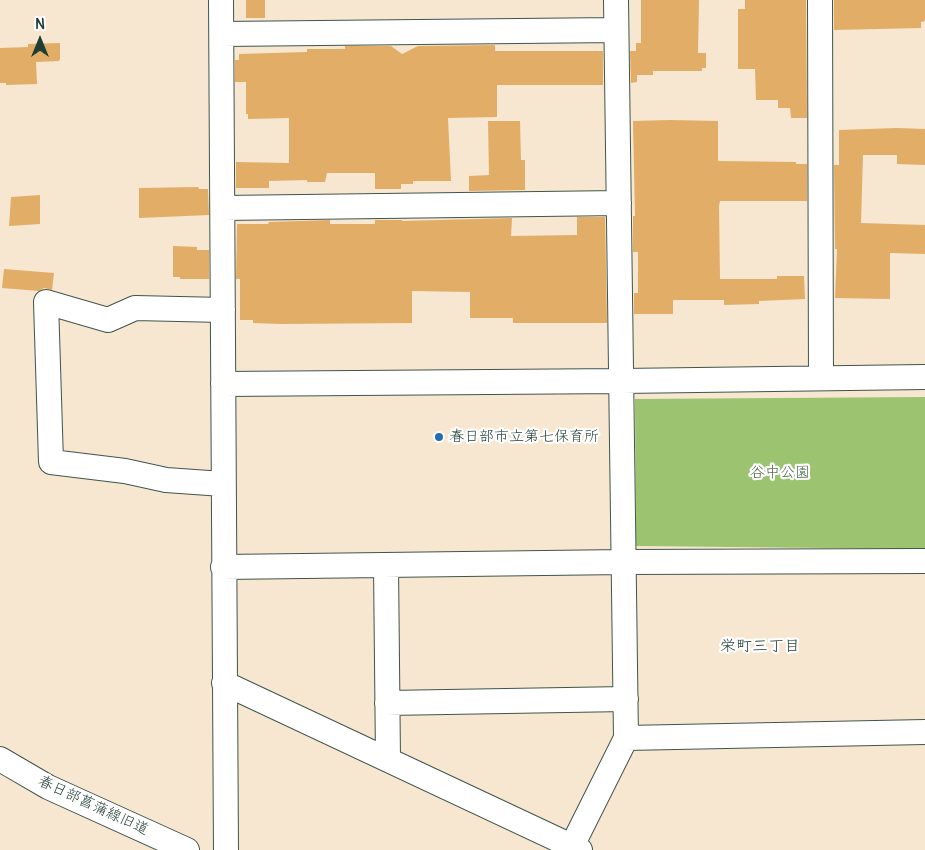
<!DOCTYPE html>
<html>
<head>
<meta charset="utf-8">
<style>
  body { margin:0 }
  #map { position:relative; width:925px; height:850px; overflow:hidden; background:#f7e6d0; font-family:Pangolin,sans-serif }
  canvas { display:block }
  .north { position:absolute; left:15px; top:15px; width:50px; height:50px; -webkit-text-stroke:4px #fff; paint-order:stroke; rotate:0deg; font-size:14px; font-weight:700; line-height:20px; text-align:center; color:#1f3d34 }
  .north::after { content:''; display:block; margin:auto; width:18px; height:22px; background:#1f3d34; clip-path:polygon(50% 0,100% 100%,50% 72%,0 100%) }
</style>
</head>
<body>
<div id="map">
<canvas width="925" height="850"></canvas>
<div class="north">N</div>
</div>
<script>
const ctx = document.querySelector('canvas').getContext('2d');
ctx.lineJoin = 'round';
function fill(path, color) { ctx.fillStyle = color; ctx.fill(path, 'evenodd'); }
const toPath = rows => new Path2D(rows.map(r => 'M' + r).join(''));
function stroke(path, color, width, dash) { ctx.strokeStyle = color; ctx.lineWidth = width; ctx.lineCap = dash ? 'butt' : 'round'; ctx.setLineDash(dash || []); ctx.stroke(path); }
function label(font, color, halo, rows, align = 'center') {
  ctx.font = font + ' Pangolin,"Klee One",sans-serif'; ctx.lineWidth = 4.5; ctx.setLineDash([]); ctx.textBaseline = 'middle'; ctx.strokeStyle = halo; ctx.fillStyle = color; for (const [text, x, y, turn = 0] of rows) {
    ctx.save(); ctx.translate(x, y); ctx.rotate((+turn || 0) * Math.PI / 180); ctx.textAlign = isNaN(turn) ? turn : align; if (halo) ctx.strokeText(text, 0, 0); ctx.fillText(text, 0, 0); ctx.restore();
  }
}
fill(toPath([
  [925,397,925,549,636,546,635,399]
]), '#9cc36f');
fill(toPath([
  [246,0,265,0,265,18,246,18],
  [641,0,699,0,698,53,706,53,706,68,702,68,702,71,653,71,653,75,637,75,637,82,631,83,630,51,636,51,636,43,641,43],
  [745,0,806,0,807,118,791,118,790,108,778,108,778,100,756,100,755,69,738,69,738,9,745,9],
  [834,0,925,0,925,21,921,22,921,28,834,30],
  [60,43,60,59,59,61,36,62,37,84,6,85,6,83,0,83,0,48,28,47,28,44],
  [495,45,495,51,603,51,603,85,497,85,497,117,448,118,451,181,413,181,413,184,401,184,401,189,375,189,375,173,327,173,325,182,307,182,307,180,269,181,269,188,236,188,236,162,289,163,289,118,248,119,248,114,246,114,246,82,235,82,235,60,239,60,239,54,307,52,307,49,345,49,345,46,391,46,402,54,418,46],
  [670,120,718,121,718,161,796,162,796,164,807,164,807,201,720,201,719,206,720,279,777,279,777,276,804,276,805,299,759,301,759,304,724,305,724,300,673,300,673,314,634,314,634,293,638,293,638,252,633,252,633,216,635,216,633,121],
  [488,121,520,121,521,160,525,160,525,190,469,191,469,176,489,175],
  [897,128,925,129,925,165,897,164,897,155,863,155,861,223,925,225,925,254,890,253,890,299,835,298,837,249,835,249,834,165,839,165,839,130],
  [198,187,199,189,208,189,209,215,139,218,139,188],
  [40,195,40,224,9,226,11,197],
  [577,217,605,217,607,323,513,323,513,318,470,318,470,292,412,291,412,323,280,324,253,323,253,320,240,320,240,279,236,279,237,224,268,224,269,222,330,220,330,224,375,224,375,220,402,220,402,221,512,218,511,236,577,235],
  [173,246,197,247,197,250,209,250,209,279,180,279,180,277,173,277],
  [4,269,54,273,52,290,44,288,39,291,2,288]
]), '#e2ad67');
const minor = toPath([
  [221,0,226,850],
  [820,0,821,378],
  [222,34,616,30],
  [223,208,619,203],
  [223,310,135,308,108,320,46,302,51,462,125,471,166,480,223,484],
  [223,384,622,381,925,377],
  [386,565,388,760],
  [223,567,624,562,925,561],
  [224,683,580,850],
  [387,703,626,699],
  [626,738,925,732],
  [0,759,48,787,187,850],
  [572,846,626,738,616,0]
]);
stroke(minor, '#3f564b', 26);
stroke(minor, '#fff', 24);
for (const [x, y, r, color] of [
  [439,437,5,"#1f6fb2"]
]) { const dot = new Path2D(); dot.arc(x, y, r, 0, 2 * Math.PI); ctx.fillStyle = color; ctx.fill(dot); stroke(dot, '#fff', 2); }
label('15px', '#1f3d34', '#fff', [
  ["春日部市立第七保育所",449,437]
], 'left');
label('15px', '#446546', '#fff', [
  ["谷中公園",780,473]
]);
label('15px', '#1f3d34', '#fff', [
  ["春日部菖蒲線旧道",93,806,25]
]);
label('16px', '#1f3d34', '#fff', [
  ["栄町三丁目",760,647]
]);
</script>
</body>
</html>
